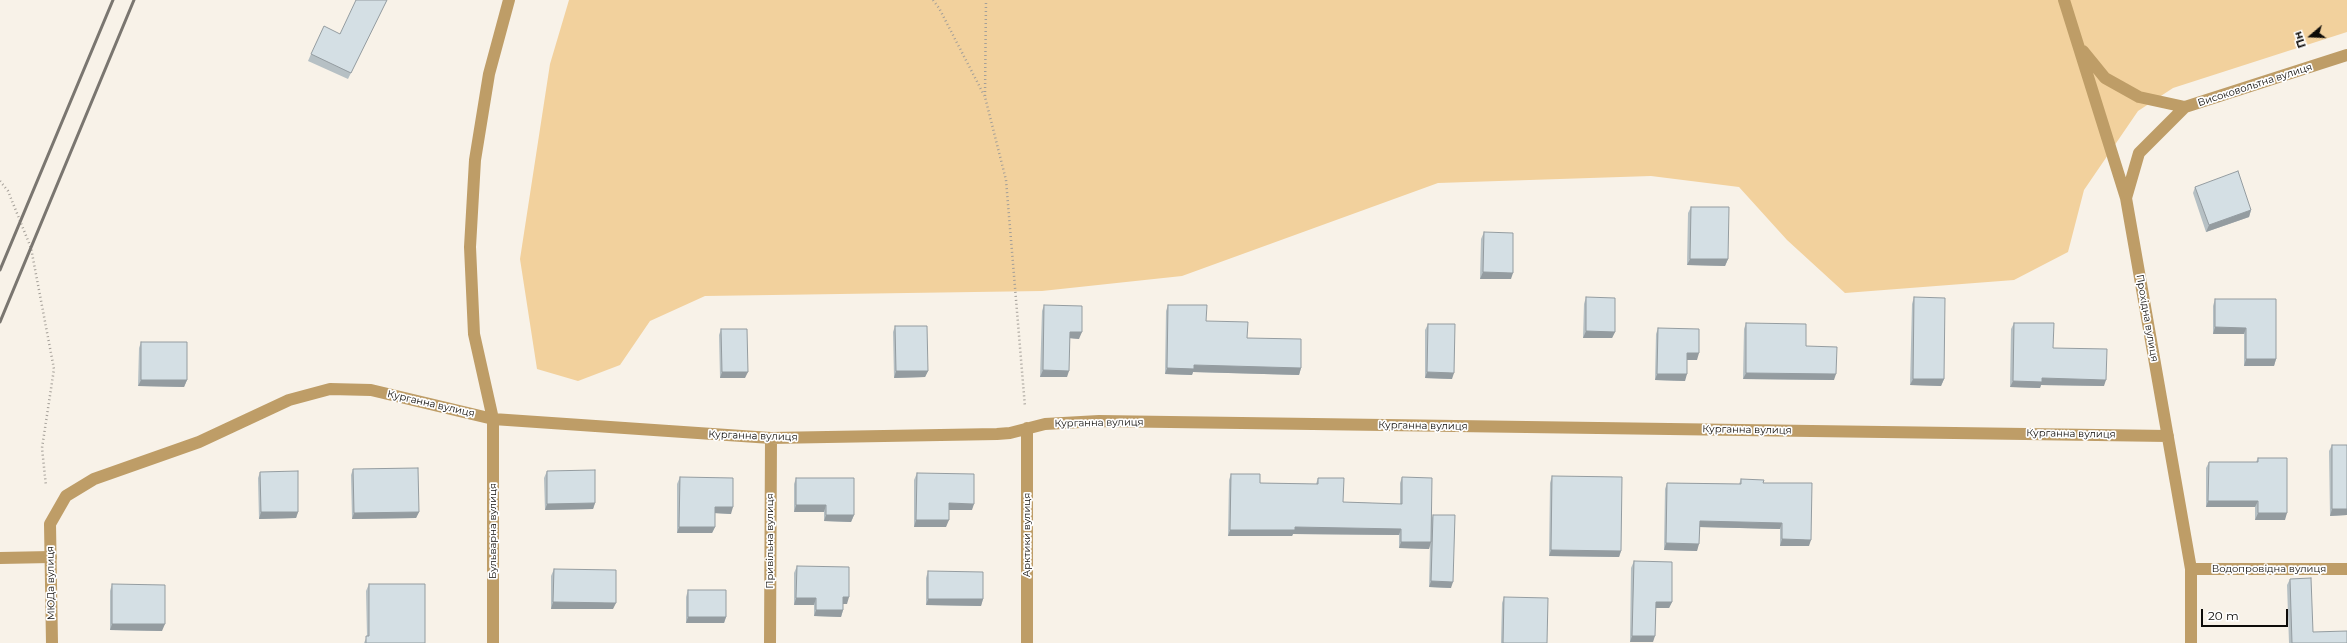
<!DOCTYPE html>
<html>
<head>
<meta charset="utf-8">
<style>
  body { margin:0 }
  #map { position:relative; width:2347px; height:643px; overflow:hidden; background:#f8f2e8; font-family:Montserrat,sans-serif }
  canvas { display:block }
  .north { position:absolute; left:2291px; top:16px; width:40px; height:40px; -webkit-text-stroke:3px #fff; paint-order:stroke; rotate:251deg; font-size:11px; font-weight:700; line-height:16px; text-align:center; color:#0e0c09 }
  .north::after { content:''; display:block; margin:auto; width:14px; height:18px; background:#0e0c09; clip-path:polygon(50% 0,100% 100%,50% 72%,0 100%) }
  .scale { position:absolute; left:2201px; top:609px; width:87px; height:18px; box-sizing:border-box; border:2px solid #0e0c09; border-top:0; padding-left:5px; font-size:12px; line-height:14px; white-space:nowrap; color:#0e0c09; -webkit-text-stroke:3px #fff; paint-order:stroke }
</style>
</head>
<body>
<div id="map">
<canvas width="2347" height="643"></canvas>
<div class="north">Пн</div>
<div class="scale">20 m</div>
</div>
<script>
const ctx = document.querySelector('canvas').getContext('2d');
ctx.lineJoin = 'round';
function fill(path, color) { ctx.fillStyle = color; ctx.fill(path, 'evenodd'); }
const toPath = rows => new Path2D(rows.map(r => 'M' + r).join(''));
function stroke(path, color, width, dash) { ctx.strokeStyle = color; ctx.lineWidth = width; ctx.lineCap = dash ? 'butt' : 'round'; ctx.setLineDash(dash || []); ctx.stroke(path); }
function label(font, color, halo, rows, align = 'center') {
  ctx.font = font + ' Montserrat,sans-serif'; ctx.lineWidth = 3.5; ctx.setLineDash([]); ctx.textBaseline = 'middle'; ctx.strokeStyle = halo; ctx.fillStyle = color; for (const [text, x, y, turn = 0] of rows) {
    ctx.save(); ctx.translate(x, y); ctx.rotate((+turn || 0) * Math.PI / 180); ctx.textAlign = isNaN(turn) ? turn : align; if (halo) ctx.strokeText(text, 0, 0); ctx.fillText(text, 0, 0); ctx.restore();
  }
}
fill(toPath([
  [569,0,2347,0,2347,32,2173,88,2138,111,2084,190,2068,252,2014,280,1845,293,1787,240,1739,187,1651,176,1438,183,1182,276,1042,291,705,296,650,321,620,365,578,381,537,369,520,259,550,64]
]), '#f2d19d');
stroke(toPath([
  [933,0,939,8,985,97,1006,180,1025,407],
  [985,96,986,0],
  [0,181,8,191,31,248,54,369,42,448,46,486]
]), '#a49f98', 2.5, [1, 3]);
stroke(toPath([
  [0,558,51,557]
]), '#be9d67', 12);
stroke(toPath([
  [2064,0,2126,198,2191,569,2191,643],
  [2083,51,2105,78,2139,97,2185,107],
  [2126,198,2139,153,2185,107,2347,55],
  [1027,428,1027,643],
  [2191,569,2347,569],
  [52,643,50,524,66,496,94,479,199,442,289,400,330,389,371,390,493,419,771,438,997,434,1010,433,1045,424,1099,421,2168,436],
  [493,643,493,419,474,334,470,247,475,160,489,74,509,0],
  [770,643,771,438]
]), '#be9d67', 12);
stroke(toPath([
  [0,270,113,0],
  [0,322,134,0]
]), '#7a7670', 3);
fill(toPath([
  [387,0,348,79,308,61,311,54,340,34],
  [2195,187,2251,210,2249,217,2206,232,2193,193],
  [1691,207,1728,259,1725,266,1687,265,1688,213],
  [1484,232,1511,279,1480,279,1481,239],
  [1586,297,1615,332,1612,338,1583,338,1584,304],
  [1914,297,1944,379,1941,386,1910,385,1912,304],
  [2215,299,2276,299,2276,359,2274,366,2244,366,2244,334,2213,334,2213,306],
  [1044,305,1079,339,1070,338,1067,377,1040,377,1042,311],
  [1168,305,1247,338,1301,368,1299,375,1193,372,1192,375,1165,374,1166,311],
  [1746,323,1806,346,1834,380,1743,379,1744,329],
  [2014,323,2053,348,2104,386,2041,385,2040,388,2010,387,2011,329],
  [1428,324,1452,379,1425,378,1425,330],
  [895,326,928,371,925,377,894,378,893,332],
  [1658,328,1697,360,1687,360,1685,381,1655,380,1656,334],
  [721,329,745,378,720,378,719,335],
  [141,342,187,380,184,387,138,386,139,348],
  [2332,445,2347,515,2330,516,2329,451],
  [2258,458,2285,520,2255,520,2255,507,2206,507,2206,468,2209,462,2256,462],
  [353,469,419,512,416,518,352,519,351,475],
  [547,471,595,503,593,509,545,510,544,478],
  [260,472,298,512,296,518,259,519,258,478],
  [917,473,972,510,949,510,946,527,914,527,914,480],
  [1231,474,1260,483,1316,484,1318,478,1343,502,1400,504,1400,483,1402,477,1431,520,1433,515,1451,588,1429,587,1430,544,1429,549,1399,548,1399,535,1293,534,1292,536,1228,536,1229,480],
  [1552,476,1621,551,1619,557,1549,556,1550,483],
  [680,477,731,514,715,513,715,527,712,533,677,533,677,484],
  [796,478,854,515,851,522,824,521,824,512,794,512,794,484],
  [1741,479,1763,483,1809,546,1780,546,1780,529,1700,527,1697,551,1664,550,1665,489,1667,483,1739,484],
  [1634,561,1672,602,1669,608,1656,608,1653,642,1630,642,1631,568],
  [797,566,847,604,843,604,843,610,841,617,814,616,814,605,794,605,794,573],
  [554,569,613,609,551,609,551,576],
  [928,571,983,599,981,606,926,605,926,578],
  [2290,579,2313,632,2347,643,2289,643,2287,585],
  [112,584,162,631,110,630,110,591],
  [369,584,425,643,364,643,367,636,366,591],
  [688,590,726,617,724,623,686,623,686,597],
  [1504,597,1547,643,1501,643,1502,603]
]), '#b6c0c4');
fill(toPath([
  [2251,210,2249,217,2206,232,2209,225],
  [1690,259,1728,259,1725,266,1687,265],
  [1483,272,1513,273,1511,279,1480,279],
  [2215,327,2246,328,2244,334,2213,334],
  [1586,331,1615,332,1612,338,1583,338],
  [1070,332,1082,332,1079,339,1068,338],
  [1687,353,1699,353,1697,360,1685,360],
  [2246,359,2276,359,2274,366,2244,366],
  [1194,365,1301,368,1299,375,1193,372,1192,375,1165,374,1167,368],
  [1043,370,1069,371,1067,377,1040,377],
  [896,371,928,371,925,377,894,378],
  [722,372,748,372,745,378,720,378],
  [1427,372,1454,373,1452,379,1425,378],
  [1746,373,1836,374,1834,380,1743,379],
  [1657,374,1687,374,1685,381,1655,380],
  [2042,378,2106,380,2104,386,2041,385,2040,388,2010,387,2013,381],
  [1913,379,1944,379,1941,386,1910,385],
  [141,380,187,380,184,387,138,386],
  [2208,501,2258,501,2255,507,2206,507],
  [595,503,593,509,545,510,547,504],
  [949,503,974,504,972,510,947,510],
  [796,505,826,505,824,512,794,512],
  [715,507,733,507,731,514,713,513],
  [2332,509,2347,509,2347,515,2330,516],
  [261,512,298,512,296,518,259,519],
  [419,512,416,518,352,519,354,513],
  [2258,513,2287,513,2285,520,2255,520],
  [826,515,854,515,851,522,824,521],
  [916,520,949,520,946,527,914,527],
  [1700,521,1782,523,1780,529,1698,527],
  [679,527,715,527,712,533,677,533],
  [1295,527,1401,529,1399,535,1293,534,1292,536,1228,536,1230,530],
  [1782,539,1811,540,1809,546,1780,546],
  [1401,542,1431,542,1429,549,1399,548],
  [1666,543,1699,544,1697,551,1664,550],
  [1551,550,1621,551,1619,557,1549,556],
  [1431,581,1453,582,1451,588,1429,587],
  [843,597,849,597,847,604,841,604],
  [796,598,816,598,814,605,794,605],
  [928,599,983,599,981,606,926,605],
  [553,602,616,603,613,609,551,609],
  [1656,602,1672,602,1669,608,1654,608],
  [816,610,843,610,841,617,814,616],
  [688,617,726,617,724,623,686,623],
  [112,624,165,624,162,631,110,630],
  [1632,636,1655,636,1653,642,1630,642]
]), '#949ca0');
const building = toPath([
  [356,0,387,0,351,73,311,54,324,26,340,34,356,0],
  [2238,171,2251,210,2209,225,2195,187,2238,171],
  [1691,207,1729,207,1728,259,1690,259,1691,207],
  [1484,232,1513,233,1513,273,1483,272,1484,232],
  [1586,297,1615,298,1615,332,1586,331,1586,297],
  [1914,297,1945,298,1944,379,1913,379,1914,297],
  [2215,299,2276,299,2276,359,2246,359,2246,328,2215,327,2215,299],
  [1044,305,1082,306,1082,332,1070,332,1069,371,1043,370,1044,305],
  [1168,305,1207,305,1206,321,1248,322,1247,338,1301,339,1301,368,1194,365,1194,369,1167,368,1168,305],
  [1746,323,1806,324,1806,346,1837,347,1836,374,1746,373,1746,323],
  [2014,323,2054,323,2053,348,2107,349,2106,380,2042,378,2042,382,2013,381,2014,323],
  [1428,324,1455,324,1454,373,1427,372,1428,324],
  [895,326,927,326,928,371,896,371,895,326],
  [1658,328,1699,329,1699,353,1687,353,1687,374,1657,374,1658,328],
  [721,329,747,329,748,372,722,372,721,329],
  [141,342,187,342,187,380,141,380,141,342],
  [2332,445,2347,445,2347,509,2332,509,2332,445],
  [2258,458,2287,458,2287,513,2258,513,2258,501,2208,501,2209,462,2258,462,2258,458],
  [418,468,419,512,354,513,353,469,418,468],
  [595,470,595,503,547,504,547,471,595,470],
  [298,471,298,512,261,512,260,472,298,471],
  [917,473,974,474,974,504,949,503,949,520,916,520,917,473],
  [1231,474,1260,474,1260,483,1318,484,1318,478,1344,478,1343,502,1402,504,1402,477,1432,478,1431,542,1401,542,1401,529,1295,527,1295,530,1230,530,1231,474],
  [1552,476,1622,477,1621,551,1551,550,1552,476],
  [680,477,733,478,733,507,715,507,715,527,679,527,680,477],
  [796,478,854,478,854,515,826,515,826,505,796,505,796,478],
  [1741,479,1764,480,1763,483,1812,483,1811,540,1782,539,1782,523,1700,521,1699,544,1666,543,1667,483,1741,484,1741,479],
  [1433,515,1455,515,1453,582,1431,581,1433,515],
  [1634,561,1672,562,1672,602,1656,602,1655,636,1632,636,1634,561],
  [797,566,849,567,849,597,843,597,843,610,816,610,816,598,796,598,797,566],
  [554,569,616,570,616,603,553,602,554,569],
  [928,571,983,572,983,599,928,599,928,571],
  [2311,578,2313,632,2347,631,2347,643,2292,643,2290,579,2311,578],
  [112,584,165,585,165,624,112,624,112,584],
  [369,584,425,584,425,643,366,643,366,636,369,636,369,584],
  [688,590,726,590,726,617,688,617,688,590],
  [1504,597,1548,598,1547,643,1503,643,1504,597]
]);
fill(building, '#d4dfe4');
stroke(building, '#949ca0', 1);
label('10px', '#0e0c09', '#fff', [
  ["Високовольтна вулиця",2255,85,-18],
  ["Прохідна вулиця",2147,318,80],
  ["Курганна вулиця",431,404,13],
  ["Курганна вулиця",1099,423,-1],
  ["Курганна вулиця",1423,426,1],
  ["Курганна вулиця",1747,430,1],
  ["Курганна вулиця",2071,434,1],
  ["Курганна вулиця",753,436,2],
  ["Бульварна вулиця",493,531,-90],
  ["Арктики вулиця",1027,535,-90],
  ["Привільна вулиця",770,541,-90],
  ["Водопровідна вулиця",2269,569],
  ["МЮДа вулиця",51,583,-91]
]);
</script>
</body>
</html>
